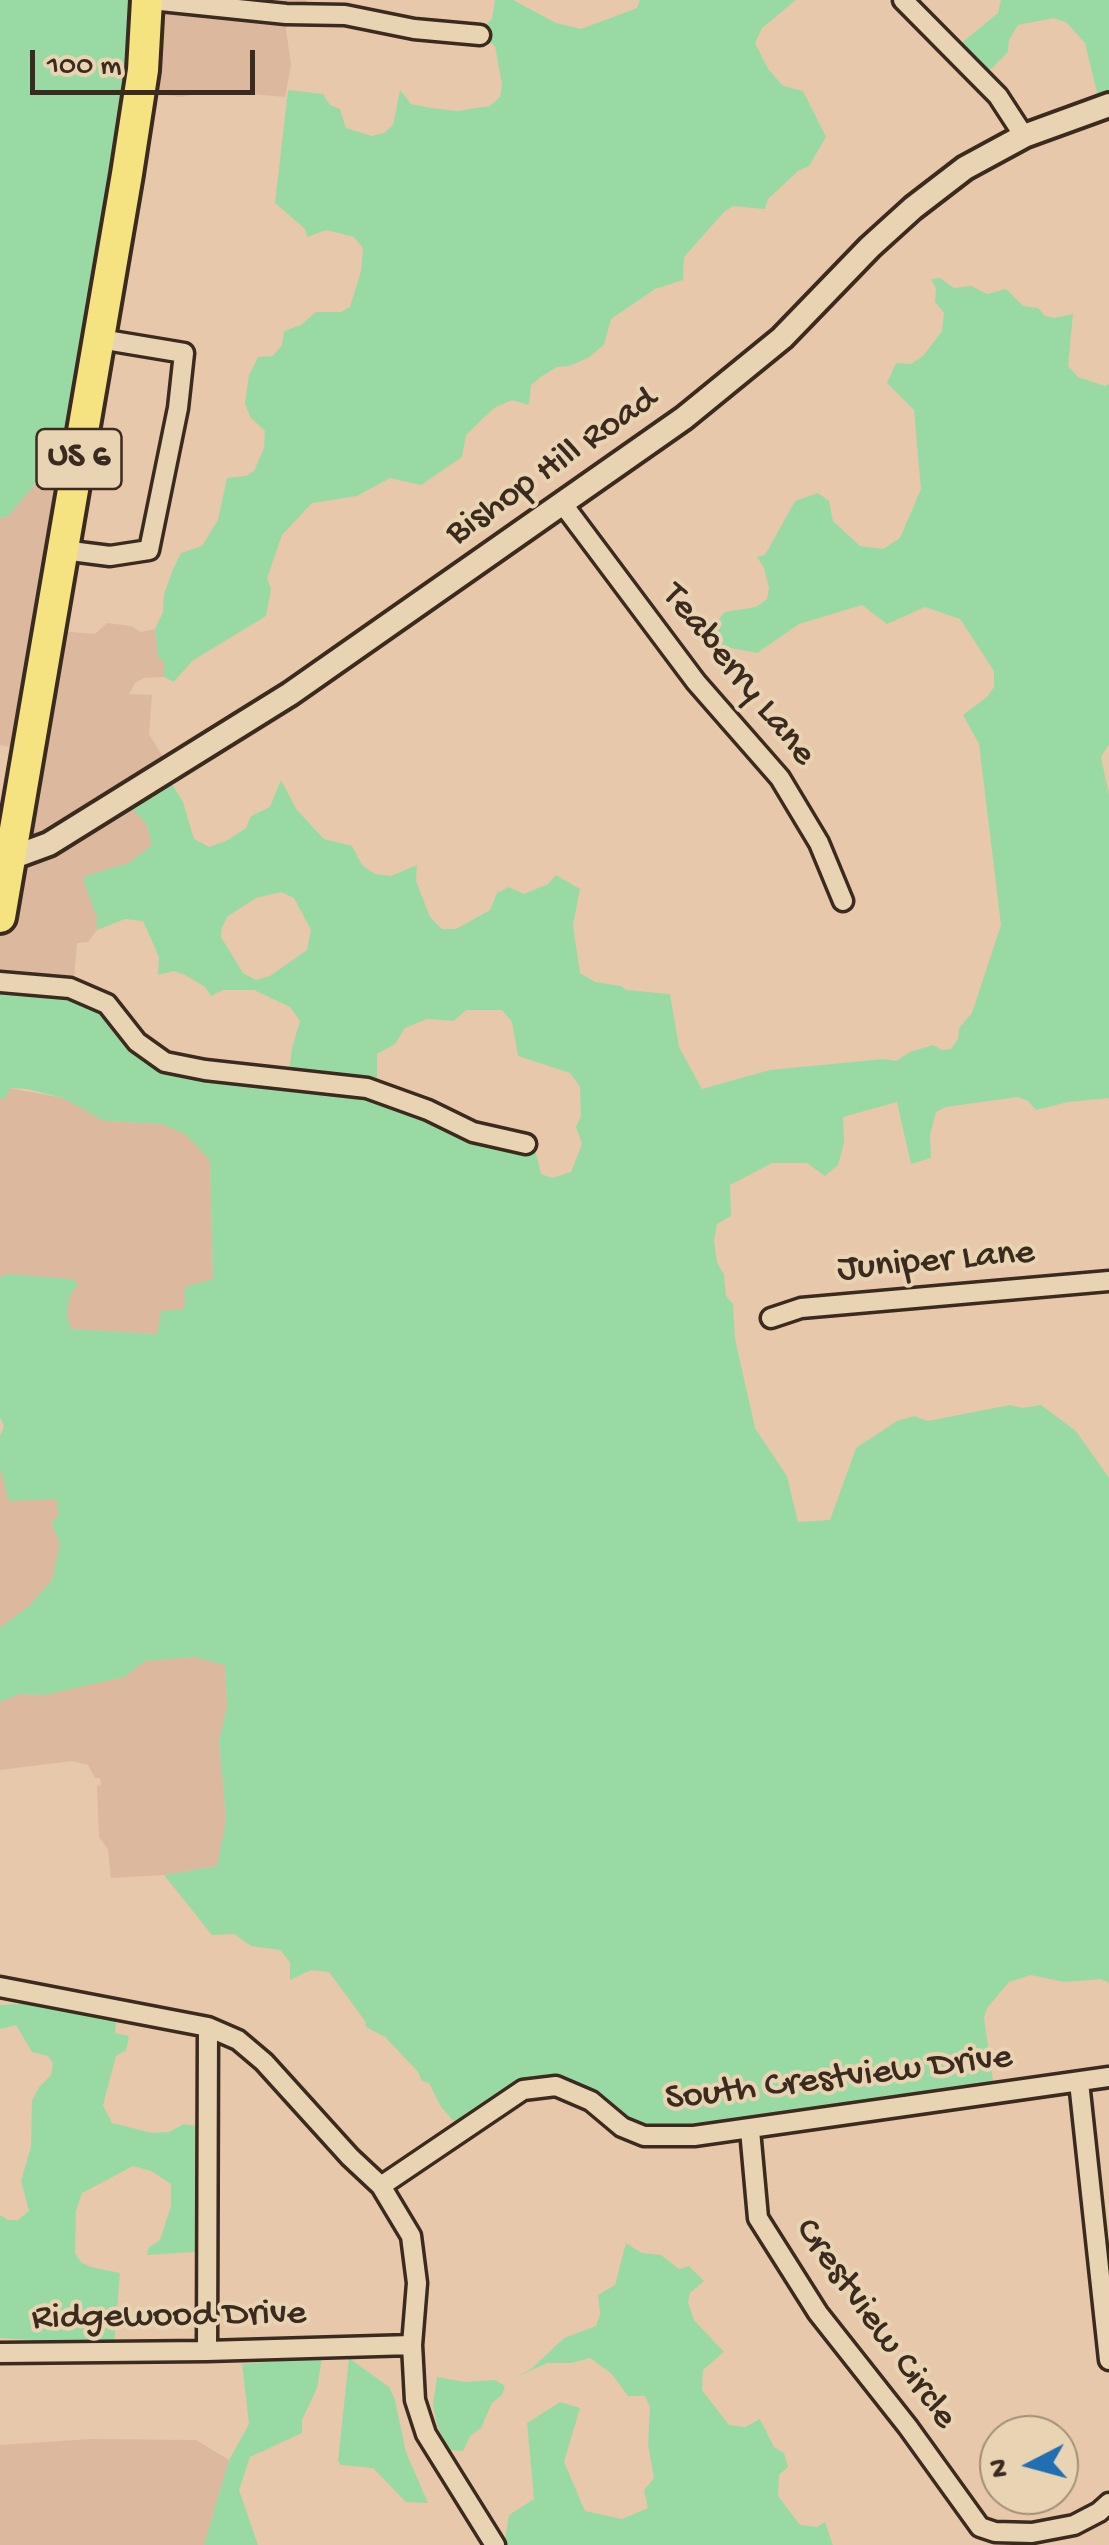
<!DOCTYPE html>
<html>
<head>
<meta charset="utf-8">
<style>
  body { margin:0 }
  #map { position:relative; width:1109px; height:2545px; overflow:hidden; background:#e7c8ab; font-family:"Gochi Hand",sans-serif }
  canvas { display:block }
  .north { position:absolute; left:979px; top:2415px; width:100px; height:100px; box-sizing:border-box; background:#e8d3b2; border:2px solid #a38f77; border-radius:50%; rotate:264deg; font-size:28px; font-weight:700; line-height:40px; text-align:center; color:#3b2a1e }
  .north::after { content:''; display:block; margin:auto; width:35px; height:45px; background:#1f6fb2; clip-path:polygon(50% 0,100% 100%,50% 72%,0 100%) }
  .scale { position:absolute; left:30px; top:50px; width:225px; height:45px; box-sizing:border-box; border:5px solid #3b2a1e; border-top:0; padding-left:12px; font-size:30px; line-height:35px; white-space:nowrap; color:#3b2a1e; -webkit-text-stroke:8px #e8d3b2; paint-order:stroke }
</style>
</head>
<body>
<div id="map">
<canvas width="1109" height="2545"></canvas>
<div class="north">N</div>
<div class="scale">100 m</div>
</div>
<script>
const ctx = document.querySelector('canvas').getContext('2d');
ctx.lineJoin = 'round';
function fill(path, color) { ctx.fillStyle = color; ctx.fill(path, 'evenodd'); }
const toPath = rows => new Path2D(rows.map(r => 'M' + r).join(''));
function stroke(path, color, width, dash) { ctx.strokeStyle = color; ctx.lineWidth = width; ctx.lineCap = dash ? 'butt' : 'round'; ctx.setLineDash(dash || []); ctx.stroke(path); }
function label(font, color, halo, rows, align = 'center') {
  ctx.font = font + ' "Gochi Hand",sans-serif'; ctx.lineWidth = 8; ctx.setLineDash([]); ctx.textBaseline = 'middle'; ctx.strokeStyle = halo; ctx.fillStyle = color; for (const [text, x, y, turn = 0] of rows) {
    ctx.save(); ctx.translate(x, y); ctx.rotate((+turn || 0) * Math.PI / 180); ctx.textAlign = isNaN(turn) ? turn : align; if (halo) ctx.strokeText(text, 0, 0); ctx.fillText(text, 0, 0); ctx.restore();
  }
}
fill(toPath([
  [150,0,307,0,305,12,284,16,291,65,285,97,208,90,182,97,139,92],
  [36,483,72,484,48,630,95,634,107,623,131,626,141,632,155,629,158,656,164,662,164,677,144,678,135,683,129,694,152,695,149,734,168,765,147,825,152,845,129,863,89,875,83,879,97,918,97,930,88,942,77,943,73,988,0,981,0,908,24,750,0,745,0,518,7,517],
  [9,1088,63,1098,104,1121,162,1124,185,1134,210,1160,213,1280,157,1334,71,1329,67,1316,69,1296,77,1285,8,1274,0,1277,0,1098,5,1099],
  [0,1468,10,1501,56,1498,59,1515,51,1523,60,1543,52,1580,29,1606,0,1628],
  [194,1657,225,1665,227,1706,219,1741,226,1819,217,1866,164,1875,111,1878,108,1849,99,1837,97,1785,101,1786,100,1778,95,1778,88,1765,72,1761,0,1770,0,1702,20,1694,44,1695,124,1677,145,1661],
  [90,2439,196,2440,229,2460,204,2545,0,2545,0,2445]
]), '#dbb89e');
fill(toPath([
  [0,0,150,0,72,484,36,483,7,517,0,518],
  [495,0,513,0,556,23,581,29,637,8,640,0,796,0,762,28,755,43,768,69,783,86,803,91,826,137,809,166,798,171,768,199,765,209,733,206,724,212,684,257,683,280,655,289,611,319,604,345,588,358,569,366,557,367,542,376,531,385,529,405,512,400,494,408,466,435,462,457,421,485,390,478,357,496,312,503,282,535,267,578,271,589,266,616,192,661,174,682,164,677,164,662,158,657,155,629,163,612,164,594,173,569,181,553,202,546,218,520,227,478,246,476,254,471,264,448,265,431,250,417,245,403,249,375,258,357,273,356,282,345,284,331,301,325,316,312,341,312,350,307,361,271,363,248,354,237,326,230,307,237,305,229,275,203,288,90,323,94,330,105,340,109,346,128,372,136,384,133,393,125,400,90,411,104,431,108,457,111,490,106,500,97,502,85,495,46,478,32,492,19],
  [1001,0,1109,0,1109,104,1100,105,1085,43,1067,23,1054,18,1018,25,1009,40,1008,52,983,77,959,45,998,13],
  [940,278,954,288,971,286,987,294,1006,289,1023,306,1038,308,1045,316,1054,318,1073,314,1068,366,1078,377,1105,386,1109,384,1109,744,1101,757,1109,795,1109,1098,1068,1102,1036,1110,1028,1101,1018,1097,946,1107,936,1112,930,1135,931,1158,911,1164,897,1102,843,1117,844,1143,838,1165,825,1176,807,1163,772,1163,730,1185,731,1216,717,1224,714,1241,717,1262,724,1275,726,1296,733,1304,735,1339,755,1428,787,1476,798,1522,830,1520,856,1448,897,1421,914,1416,928,1421,1010,1405,1023,1408,1041,1405,1076,1431,1109,1478,1109,1983,1101,1979,1064,1982,1031,1975,1009,1982,987,2008,984,2018,995,2094,643,2134,558,2090,529,2093,467,2136,441,2107,429,2083,422,2081,418,2072,385,2037,366,2027,365,2021,329,1972,311,1970,290,1980,290,1962,280,1950,251,1946,234,1934,212,1935,164,1875,217,1866,226,1819,219,1741,227,1706,225,1665,194,1657,145,1661,124,1677,44,1695,20,1694,0,1702,0,1628,29,1606,52,1580,60,1543,51,1523,59,1515,56,1499,9,1501,0,1468,0,1436,4,1426,0,1417,0,1277,8,1274,72,1279,78,1284,69,1297,67,1316,71,1329,157,1334,161,1311,184,1309,185,1287,213,1279,210,1160,185,1134,162,1124,104,1121,63,1098,27,1089,10,1088,5,1099,0,1098,0,981,102,1002,163,1061,288,1079,292,1048,300,1021,290,1007,254,990,223,990,211,996,205,987,185,975,174,971,158,975,159,957,143,921,125,919,97,930,97,918,83,879,88,875,129,863,152,845,147,825,123,799,164,771,183,802,194,839,209,847,226,841,246,828,251,816,270,807,281,780,297,810,324,839,352,846,362,865,375,874,391,876,417,865,416,881,430,917,442,929,456,929,490,910,497,893,509,887,524,894,548,884,556,875,580,889,573,925,580,973,595,982,621,986,626,990,670,994,679,1047,702,1089,770,1070,884,1059,896,1061,910,1052,933,1045,942,1050,951,1049,958,1039,959,1028,972,1013,1001,925,979,744,963,715,987,697,994,687,994,671,960,619,925,607,887,624,862,605,799,624,757,653,714,645,714,624,725,612,756,607,767,599,769,588,764,568,757,557,765,555,795,501,818,493,829,501,833,521,860,546,883,549,900,538,921,489,914,410,887,383,896,363,911,364,923,356,942,331,944,313,935,302,936,288,931,279],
  [281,892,294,898,311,930,307,950,270,976,256,980,243,973,221,937,222,927,228,916,256,898],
  [466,1010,502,1010,512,1022,518,1056,570,1073,580,1087,581,1116,576,1127,582,1144,571,1172,552,1178,541,1174,535,1149,525,1144,377,1090,377,1054,395,1044,405,1028,427,1019,454,1021],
  [36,2003,116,2021,115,2033,129,2036,126,2050,116,2056,103,2105,112,2123,152,2133,169,2132,184,2124,214,2129,209,2251,147,2255,149,2247,160,2240,171,2206,171,2184,151,2171,133,2166,82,2193,76,2211,75,2253,81,2262,91,2267,120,2273,114,2345,0,2338,0,2215,8,2220,18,2220,29,2211,21,2181,31,2147,32,2101,39,2087,51,2075,53,2063,48,2056,32,2052,16,2025,0,2029,0,2005],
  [626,2243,642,2253,661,2255,679,2269,689,2266,704,2281,690,2293,688,2302,694,2320,724,2352,703,2370,702,2390,729,2425,745,2427,760,2419,774,2447,784,2453,788,2467,779,2475,778,2496,800,2525,817,2527,825,2522,833,2545,504,2545,509,2515,534,2499,527,2423,560,2402,580,2408,564,2462,585,2511,622,2519,648,2508,644,2490,654,2478,648,2444,650,2407,645,2396,628,2396,611,2373,590,2358,572,2363,547,2363,517,2377,531,2369,564,2338,596,2326,600,2314,598,2295,615,2285],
  [322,2358,317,2388,302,2420,302,2433,250,2457,239,2490,258,2545,204,2545,229,2460,249,2424,242,2364],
  [349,2358,389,2387,395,2400,406,2452,428,2503,406,2502,373,2468,341,2465,338,2461],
  [437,2377,465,2382,495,2380,505,2386,502,2395,492,2403,481,2428,470,2436,463,2451,449,2450,437,2425,433,2405]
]), '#99daa4');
const minor = toPath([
  [151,0,286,14,345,15,414,29,480,35],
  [903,0,998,96,1024,136],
  [562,503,696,682,780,778,819,843,843,901],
  [63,550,110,556,149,550,178,408,184,353,100,339],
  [0,982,70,988,107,1004,137,1042,165,1062,205,1070,367,1088,428,1110,473,1132,526,1144],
  [771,1318,801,1308,1109,1281],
  [0,1987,208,2027,238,2040,264,2062,350,2157,381,2186,411,2236,417,2283,412,2345,207,2351,0,2353],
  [1079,2082,1109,2360],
  [750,2130,758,2218,818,2313,908,2427,980,2527,995,2532,1032,2533,1074,2525,1099,2512,1109,2503],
  [381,2186,523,2090,556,2086,591,2101,622,2127,644,2136,694,2136,1109,2077],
  [412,2345,415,2400,426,2434,495,2545],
  [207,2351,208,2027]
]);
const tertiary = toPath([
  [11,858,49,844,290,694,684,418,782,338,870,247,913,208,965,168,1024,136,1109,105]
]);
const trunk = toPath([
  [0,917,127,174,143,70,147,0]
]);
stroke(minor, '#3b2a1e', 25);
stroke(tertiary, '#3b2a1e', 30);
stroke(trunk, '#3b2a1e', 38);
stroke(minor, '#e8d3b2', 18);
stroke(tertiary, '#e8d3b2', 22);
stroke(trunk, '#f5e382', 30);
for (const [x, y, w] of [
  [79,459,85]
]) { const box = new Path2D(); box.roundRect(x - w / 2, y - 30, w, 60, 8); ctx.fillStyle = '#e8d3b2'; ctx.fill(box); stroke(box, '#3b2a1e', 2.5); }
label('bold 35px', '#3b2a1e', null, [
  ["US 6",79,459]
]);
label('38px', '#3b2a1e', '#e8d3b2', [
  ["Bishop Hill Road",553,468,-35],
  ["Teaberry Lane",737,676,51],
  ["Juniper Lane",936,1263,-5],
  ["South Crestview Drive",839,2080,-7],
  ["Ridgewood Drive",169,2318,-1],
  ["Crestview Circle",874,2325,54]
]);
</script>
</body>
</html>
